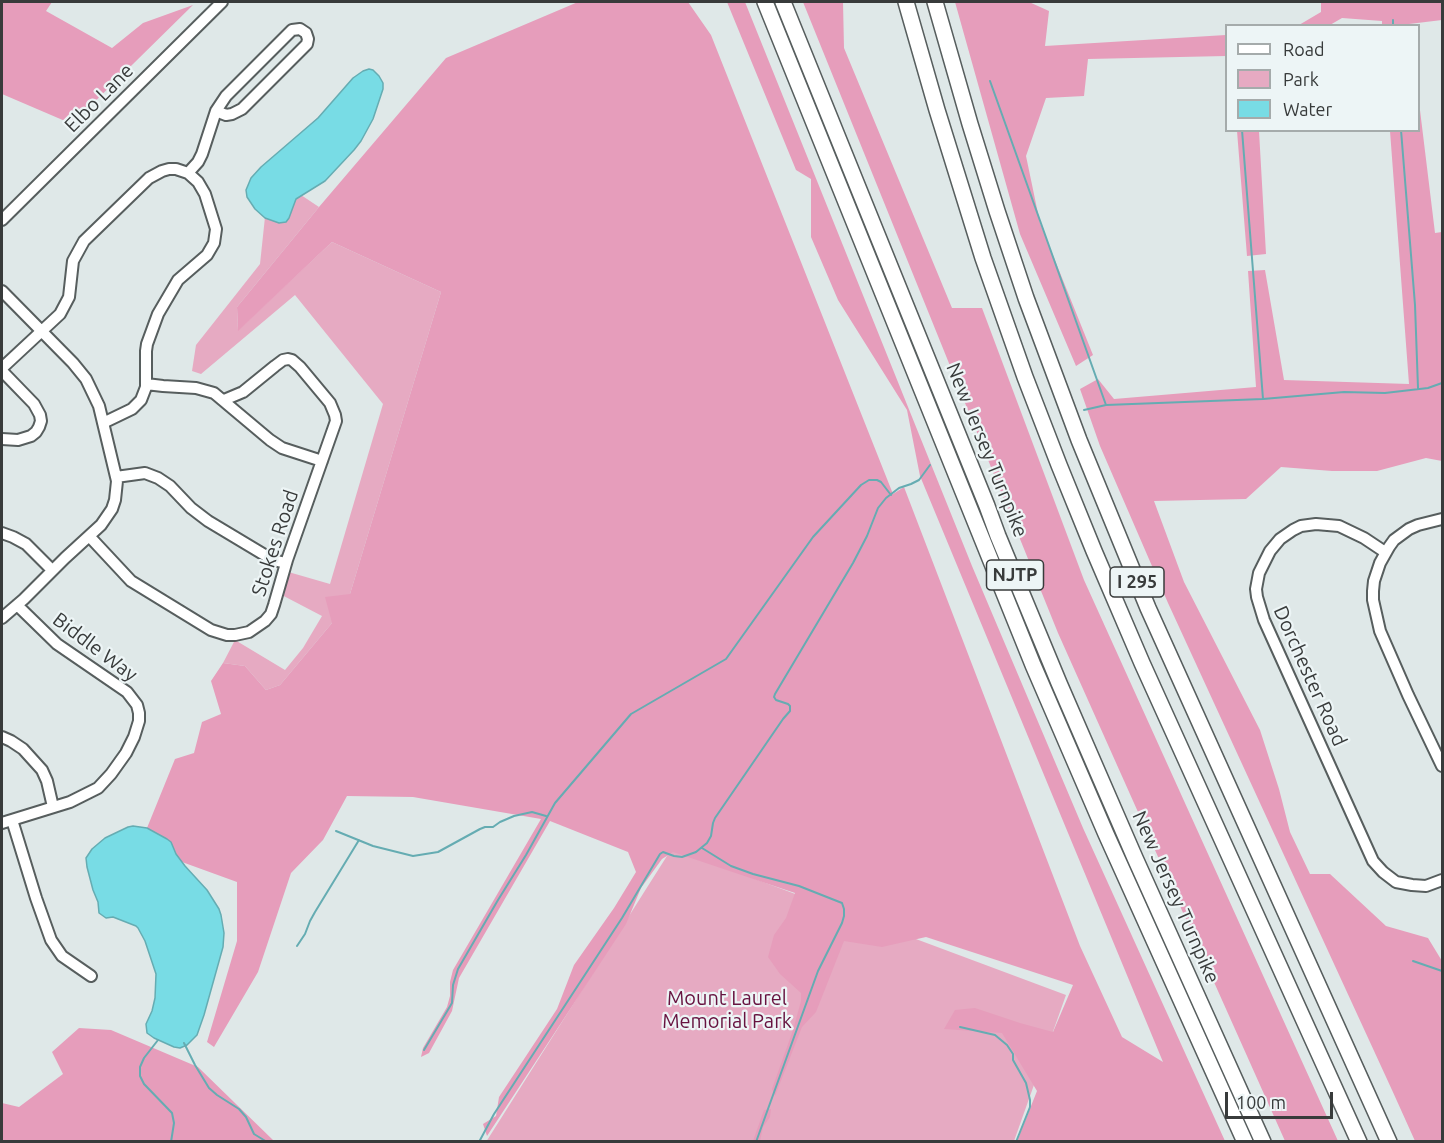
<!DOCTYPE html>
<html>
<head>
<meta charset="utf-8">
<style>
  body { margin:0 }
  #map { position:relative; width:1444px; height:1143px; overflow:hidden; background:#dfe8e8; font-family:Ubuntu,sans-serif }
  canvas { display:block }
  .frame { position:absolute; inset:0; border:3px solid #383b3b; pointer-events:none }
  .legend { position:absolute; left:1225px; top:24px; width:195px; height:108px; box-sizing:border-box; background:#edf5f6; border:2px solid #a5abab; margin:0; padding:8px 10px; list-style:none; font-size:18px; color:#383b3b }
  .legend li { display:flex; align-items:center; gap:12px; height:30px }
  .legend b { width:30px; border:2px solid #a5abab }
  .scale { position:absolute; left:1225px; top:1092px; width:108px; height:27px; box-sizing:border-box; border:3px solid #383b3b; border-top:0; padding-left:8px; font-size:18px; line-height:21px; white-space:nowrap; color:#383b3b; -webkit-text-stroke:4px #edf5f6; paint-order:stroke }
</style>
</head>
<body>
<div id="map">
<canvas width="1444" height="1143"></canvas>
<div class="frame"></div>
<ul class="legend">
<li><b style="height:8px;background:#fff"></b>Road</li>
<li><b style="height:16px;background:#e6aac2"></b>Park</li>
<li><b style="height:16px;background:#78dce5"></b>Water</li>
</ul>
<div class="scale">100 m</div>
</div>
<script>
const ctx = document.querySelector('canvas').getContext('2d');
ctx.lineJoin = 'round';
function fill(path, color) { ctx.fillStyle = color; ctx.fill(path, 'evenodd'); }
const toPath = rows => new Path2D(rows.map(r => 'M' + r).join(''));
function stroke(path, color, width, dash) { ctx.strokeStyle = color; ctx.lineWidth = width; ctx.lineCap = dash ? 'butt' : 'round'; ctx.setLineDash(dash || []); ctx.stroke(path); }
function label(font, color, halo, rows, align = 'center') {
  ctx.font = font + ' Ubuntu,sans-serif'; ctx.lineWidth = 4.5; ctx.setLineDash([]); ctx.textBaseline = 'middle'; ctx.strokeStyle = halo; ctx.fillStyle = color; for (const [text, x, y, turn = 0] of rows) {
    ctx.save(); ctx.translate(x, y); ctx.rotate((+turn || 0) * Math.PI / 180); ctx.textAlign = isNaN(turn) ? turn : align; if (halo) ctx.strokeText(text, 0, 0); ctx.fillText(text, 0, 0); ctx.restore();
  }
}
fill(toPath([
  [371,69,383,89,361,141,301,195,319,207,237,307,238,330,332,242,441,292,350,594,332,623,280,685,266,690,245,666,223,663,235,640,285,670,303,648,322,616,278,593,285,571,330,584,383,404,295,295,201,374,192,371,196,345,260,264,265,217,247,197,251,178],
  [672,848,1066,995,1014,1141,486,1142]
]), '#e6aac2');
fill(toPath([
  [2,2,52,2,46,11,112,48,143,23,193,5,72,124,2,94],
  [578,2,688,2,711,35,893,494,904,487,1080,946,1122,1037,1163,1062,920,476,907,410,838,300,811,237,811,179,796,170,727,2,745,2,972,566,1083,828,1225,1141,1017,1141,1037,1091,1002,1033,944,1029,955,1010,975,1008,1020,1023,1053,1032,1073,985,926,937,882,947,844,941,816,1012,802,1027,775,1096,772,1089,793,1030,801,1001,801,993,780,974,768,957,774,935,786,918,795,893,673,852,662,859,641,888,626,924,487,1136,483,1124,496,1116,499,1097,557,1009,574,965,614,908,636,872,628,852,550,821,459,978,452,1011,429,1053,421,1057,423,1048,447,1007,450,996,450,982,453,970,541,819,413,797,347,796,323,840,291,873,258,972,214,1047,207,1042,237,941,237,882,182,862,147,828,175,759,194,753,202,722,221,714,211,681,223,663,245,666,266,690,280,685,332,623,325,597,350,594,441,292,332,242,238,331,237,307,319,207,446,58],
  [803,2,843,2,844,48,952,308,982,308,1084,580,1338,1141,1285,1141,1058,633],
  [955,2,1029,2,1049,11,1045,46,1226,35,1226,56,1088,59,1084,96,1046,98,1026,156,1040,223,1093,355,1076,366,1020,234],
  [1321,2,1442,2,1442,20,1409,24,1409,25,1382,26,1382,21,1342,18,1330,25,1299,25,1321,12],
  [1419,102,1435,233,1442,232,1442,245,1441,246,1442,274,1442,461,1426,458,1377,471,1332,471,1281,467,1246,499,1154,501,1184,582,1260,730,1279,789,1290,832,1310,874,1330,874,1386,926,1428,938,1442,961,1442,1142,1415,1141,1392,1090,1168,603,1100,446,1080,389,1098,379,1114,399,1256,387,1248,271,1265,270,1284,380,1409,384,1390,131,1418,130],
  [1237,131,1259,131,1266,254,1247,256],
  [79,1028,111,1030,198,1067,274,1141,2,1141,2,1103,19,1107,63,1074,52,1052],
  [771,1109,770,1117,763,1127,760,1141,753,1141,764,1110]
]), '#e69dbb');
const water = toPath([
  [369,69,373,70,379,76,383,83,383,89,373,119,361,141,354,150,325,181,296,199,289,218,286,222,279,223,265,218,255,209,247,197,246,190,251,178,261,167,318,118,353,78,363,71,369,69],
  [133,826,147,828,167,839,171,842,176,854,185,866,207,890,219,909,221,915,224,933,223,947,204,1015,197,1035,187,1045,180,1048,174,1047,154,1038,147,1033,146,1024,152,1011,155,998,156,974,145,941,138,928,136,926,113,917,106,918,99,913,98,902,93,890,87,867,86,858,92,849,105,838,128,827,133,826]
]);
fill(water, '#78dce5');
stroke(water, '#65acb2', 1.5);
stroke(toPath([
  [1393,20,1393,26],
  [990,81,1106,405],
  [1242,130,1263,399],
  [1401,130,1415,305,1418,388],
  [1084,410,1106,405,1263,399,1344,392,1385,393,1428,388,1442,383],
  [336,831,373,846,413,856,438,852,480,829,485,827,493,827,500,822,514,816,532,812,546,816],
  [702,848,731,866,753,874,799,886,842,903,844,909,844,916,842,923,818,971,756,1142],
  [297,946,305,934,310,921,315,912,359,840],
  [1413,961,1442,971],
  [960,1027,995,1035,1007,1045,1013,1054,1013,1060,1026,1083,1030,1100,1030,1107,1016,1142],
  [158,1040,144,1058,140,1067,140,1076,144,1084,172,1113,174,1123,171,1142],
  [184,1043,195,1065,209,1088,217,1095,239,1109,246,1117,254,1134,267,1142],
  [424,1050,452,1003,453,985,458,969,498,900,526,855,555,803,631,714,726,659,813,537,861,485,869,480,877,480,881,482,891,495],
  [479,1142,494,1114,622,918,660,854,663,852,674,856,682,857,696,852,707,843,711,836,713,823,715,818,783,719,790,711,790,706,788,704,776,700,774,697,775,694,853,563,867,536,878,508,886,498,899,488,911,484,919,480,930,465]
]), '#65acb2', 2);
const minor = toPath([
  [188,173,198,162,202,154,216,111,226,96,292,30,300,29,306,33,308,39,307,44,242,109,232,114,226,115,216,111],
  [2,220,222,2],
  [2,291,73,363,86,379,99,406,117,481,115,500,112,509,101,525,65,558,24,599,2,618],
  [2,368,60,314,69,297,73,261,84,241,149,178,162,171,169,169,176,169,188,173,198,182,205,194,216,229,214,243,207,255,178,280,158,314,147,344,146,351,146,387,141,400,132,409,103,423],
  [2,371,34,404,40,415,41,421,39,427,36,432,31,436,18,440,2,439],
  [146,384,163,386,196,388,214,393,270,440,282,448,322,461],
  [116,477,145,473,158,478,170,486,191,508,208,521,273,560,286,563],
  [1442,519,1418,525,1409,529,1394,540,1389,547,1380,563,1374,581,1373,591,1373,600,1380,631,1408,695,1442,766],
  [2,533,13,537,26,544,52,570],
  [89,536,131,581,211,630,227,635,235,635,249,632,265,621,271,614,274,605,287,560,336,421,335,415,330,403,300,367,292,360,288,359,283,360,275,366,243,392,224,400],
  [1385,552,1364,538,1339,526,1316,524,1301,526,1293,530,1280,539,1270,551,1259,573,1256,589,1257,597,1264,620,1373,861,1383,872,1396,882,1412,885,1426,886,1442,880],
  [2,737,11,741,23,749,42,770,47,781,53,807],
  [12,820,36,898,51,940,62,956,91,976],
  [2,823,70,802,98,788,111,774,126,753,134,737,139,721,139,713,137,705,127,692,57,644,17,605]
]);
const highway = toPath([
  [765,2,1033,665,1106,834,1245,1142],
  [783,2,987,506,998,536,1059,683,1135,858,1263,1142],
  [906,2,937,110,983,258,1025,377,1059,465,1094,551,1142,663,1359,1142],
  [935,2,970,124,997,211,1026,298,1079,440,1148,608,1389,1142]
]);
stroke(minor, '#575e5e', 14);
stroke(highway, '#575e5e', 18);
stroke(minor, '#fff', 10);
stroke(highway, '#fff', 15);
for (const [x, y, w] of [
  [1015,575,57],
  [1137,582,54]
]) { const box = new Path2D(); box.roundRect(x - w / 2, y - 15, w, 30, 4.5); ctx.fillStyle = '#edf5f6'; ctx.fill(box); stroke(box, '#383b3b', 1.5); }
label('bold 18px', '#383b3b', null, [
  ["NJTP",1015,575],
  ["I 295",1137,582]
]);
label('20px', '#383b3b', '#edf5f6', [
  ["Elbo Lane",99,98,-45],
  ["New Jersey Turnpike",987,450,68],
  ["Stokes Road",275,543,-72],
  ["Biddle Way",95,647,37],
  ["Dorchester Road",1310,676,66],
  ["New Jersey Turnpike",1176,897,66]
]);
label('20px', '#671340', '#edf5f6', [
  ["Mount Laurel",727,998],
  ["Memorial Park",727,1021]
]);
</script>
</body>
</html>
